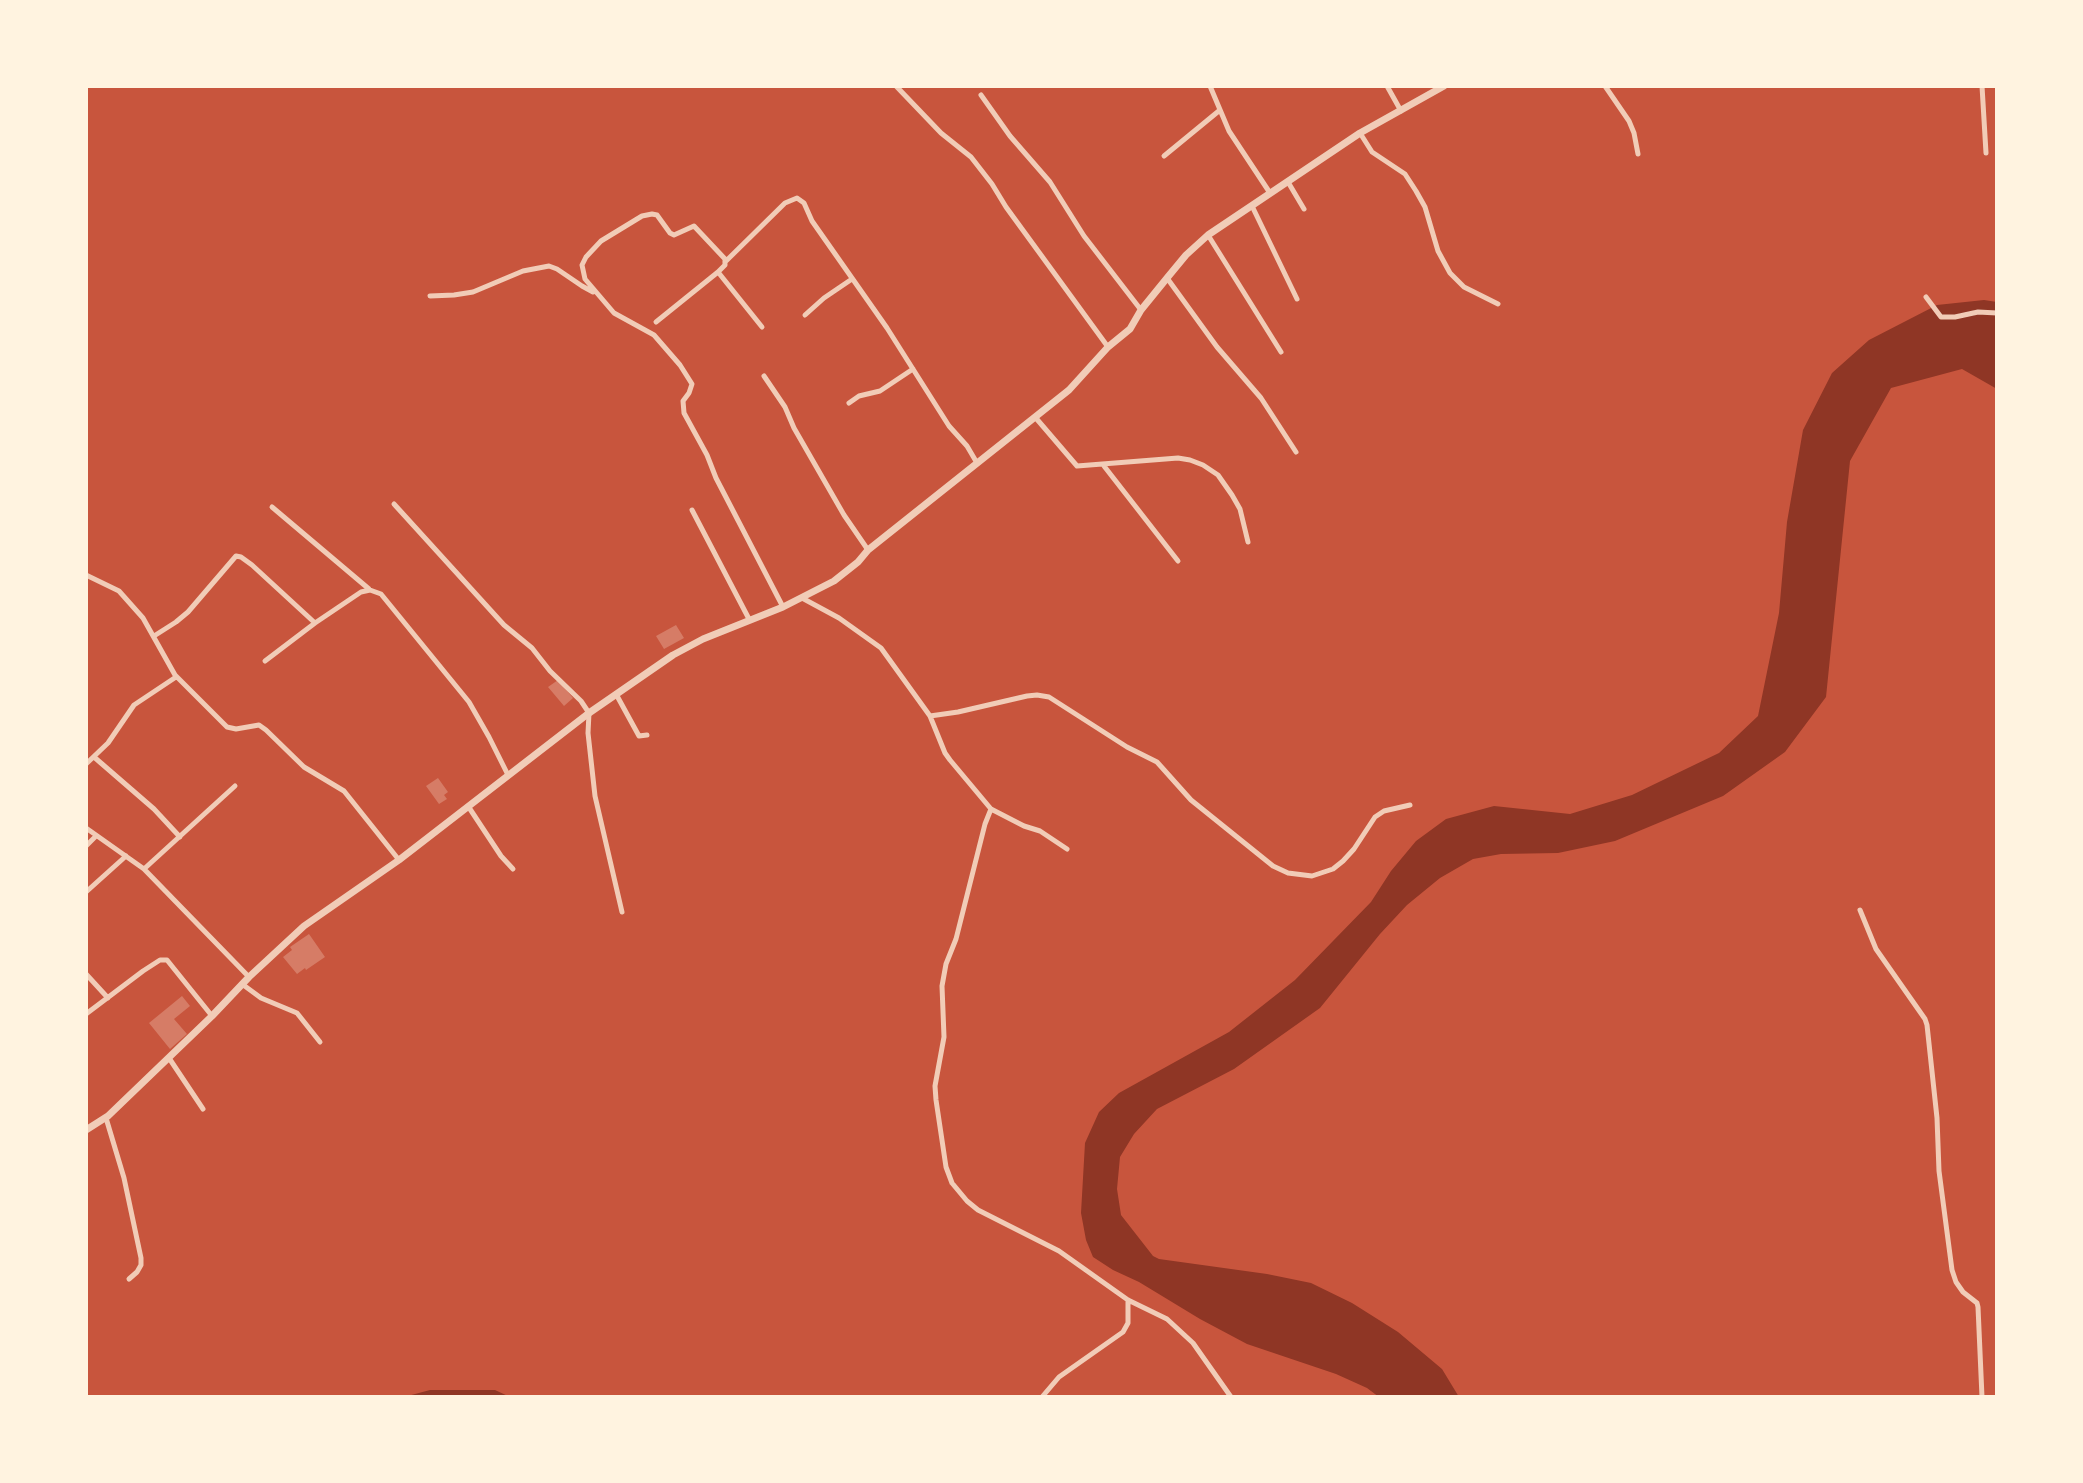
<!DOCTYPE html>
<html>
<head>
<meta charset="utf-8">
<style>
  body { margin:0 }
  #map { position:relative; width:2083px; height:1483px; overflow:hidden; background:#c8553d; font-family:"Archivo Narrow",sans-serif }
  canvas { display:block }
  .frame { position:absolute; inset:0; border:88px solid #fff3e0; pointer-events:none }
</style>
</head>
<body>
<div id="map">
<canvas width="2083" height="1483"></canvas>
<div class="frame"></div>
</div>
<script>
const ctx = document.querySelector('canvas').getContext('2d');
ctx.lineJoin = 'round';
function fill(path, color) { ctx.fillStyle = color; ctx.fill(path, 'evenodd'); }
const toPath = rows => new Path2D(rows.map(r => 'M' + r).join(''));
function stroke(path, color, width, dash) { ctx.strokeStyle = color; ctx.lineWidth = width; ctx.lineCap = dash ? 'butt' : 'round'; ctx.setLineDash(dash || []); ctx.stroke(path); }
fill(toPath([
  [1984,300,1997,302,1997,389,1962,369,1891,388,1850,461,1826,697,1785,752,1723,796,1615,841,1558,853,1501,854,1473,859,1440,878,1407,905,1380,934,1320,1008,1234,1069,1157,1109,1134,1134,1120,1157,1117,1189,1121,1215,1153,1256,1159,1259,1267,1274,1311,1283,1352,1303,1398,1332,1442,1369,1459,1397,1379,1397,1367,1388,1336,1374,1247,1344,1200,1319,1139,1282,1113,1270,1093,1257,1086,1240,1081,1213,1085,1143,1099,1112,1119,1093,1229,1032,1295,980,1371,902,1391,871,1416,841,1446,819,1494,806,1570,814,1632,795,1719,753,1758,716,1779,613,1787,522,1803,430,1832,373,1869,340,1937,305],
  [430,1390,495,1390,510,1397,404,1397]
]), '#8f3625');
fill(toPath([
  [676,625,684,638,664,649,656,636],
  [558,680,573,698,564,706,548,687],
  [438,778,448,792,444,795,447,799,439,804,426,786],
  [309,934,325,957,306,970,305,968,297,974,283,957,292,950,290,947],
  [182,996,190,1006,174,1019,187,1034,170,1049,149,1023]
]), '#d67c66');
stroke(toPath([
  [896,86,941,133,971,157,992,184,1006,207,1108,347],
  [1210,86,1229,131,1270,193],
  [1387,86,1401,111],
  [1605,86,1629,121,1634,133,1638,154],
  [1982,86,1986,153],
  [981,95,1010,136,1050,182,1084,236,1141,310],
  [1360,133,1372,152,1405,174,1416,191,1425,207,1438,251,1450,273,1464,287,1498,304],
  [1164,156,1220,110],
  [1288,182,1304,209],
  [1252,206,1297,299],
  [1208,235,1281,352],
  [725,262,785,203,797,198,804,203,812,221,887,328,949,426,967,446,977,463],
  [1167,278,1217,347,1261,398,1296,452],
  [430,296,454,295,473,292,523,271,549,266,557,269,582,286,593,292],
  [1926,297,1941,317,1955,317,1978,312,1997,313],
  [805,315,824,298,852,279],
  [656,322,718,272],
  [762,327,718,272,725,265,725,259,694,226,674,235,670,233,657,215,652,214,642,216,601,241,586,257,582,265,585,279,614,313,654,335,680,365,692,384,689,393,683,401,684,413,707,455,716,478,783,607],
  [764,376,785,407,794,428,844,515,868,550],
  [849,403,859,396,880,391,913,369],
  [1035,417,1077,466,1178,458,1190,460,1203,465,1218,475,1232,495,1240,509,1248,542],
  [1104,466,1178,561],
  [394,504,504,625,532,648,550,671,581,701,589,713,588,733,595,796,622,912],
  [272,507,369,589],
  [692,510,749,619],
  [86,575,119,591,143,618,175,675,227,727,236,729,259,725,266,730,304,767,344,791,399,860],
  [802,598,839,618,881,648,930,716,945,753,950,760,991,809,985,824,956,939,946,964,942,986,944,1037,935,1086,936,1100,946,1167,952,1183,967,1201,978,1210,1059,1251,1128,1300,1167,1319,1193,1343,1231,1397],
  [154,636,176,622,188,612,236,556,241,557,252,565,315,623,361,592,370,590,381,594,469,702,489,737,508,775],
  [265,661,315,623],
  [616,694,639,736,647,735],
  [930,716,958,712,1027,696,1037,695,1049,697,1127,747,1157,762,1191,800,1273,866,1288,873,1312,876,1333,869,1343,861,1354,849,1375,817,1384,811,1410,805],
  [94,757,154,809,180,837],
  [86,764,108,743,134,705,176,677],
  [468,806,501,856,513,869],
  [991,809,1024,826,1040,831,1067,849],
  [86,828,144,869,249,977],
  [86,846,96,836],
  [144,869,235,786],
  [86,892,126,856],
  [1860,910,1876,949,1925,1019,1927,1025,1937,1118,1939,1171,1952,1270,1956,1282,1963,1292,1977,1303,1978,1307,1982,1397],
  [86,974,108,998],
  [242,984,261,998,297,1013,320,1042],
  [86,1014,143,971,160,960,167,960,212,1016],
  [169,1058,203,1109],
  [106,1118,124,1178,141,1258,141,1265,137,1272,129,1279],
  [1042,1397,1059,1377,1123,1332,1128,1323,1128,1300]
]), '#f1ccb7', 5);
stroke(toPath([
  [86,1130,108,1116,212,1016,249,977,304,926,399,860,589,713,673,655,703,639,783,607,834,581,858,562,868,550,1069,390,1108,347,1130,329,1141,310,1167,278,1186,255,1208,235,1360,133,1444,86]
]), '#f1ccb7', 7);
</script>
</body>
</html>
